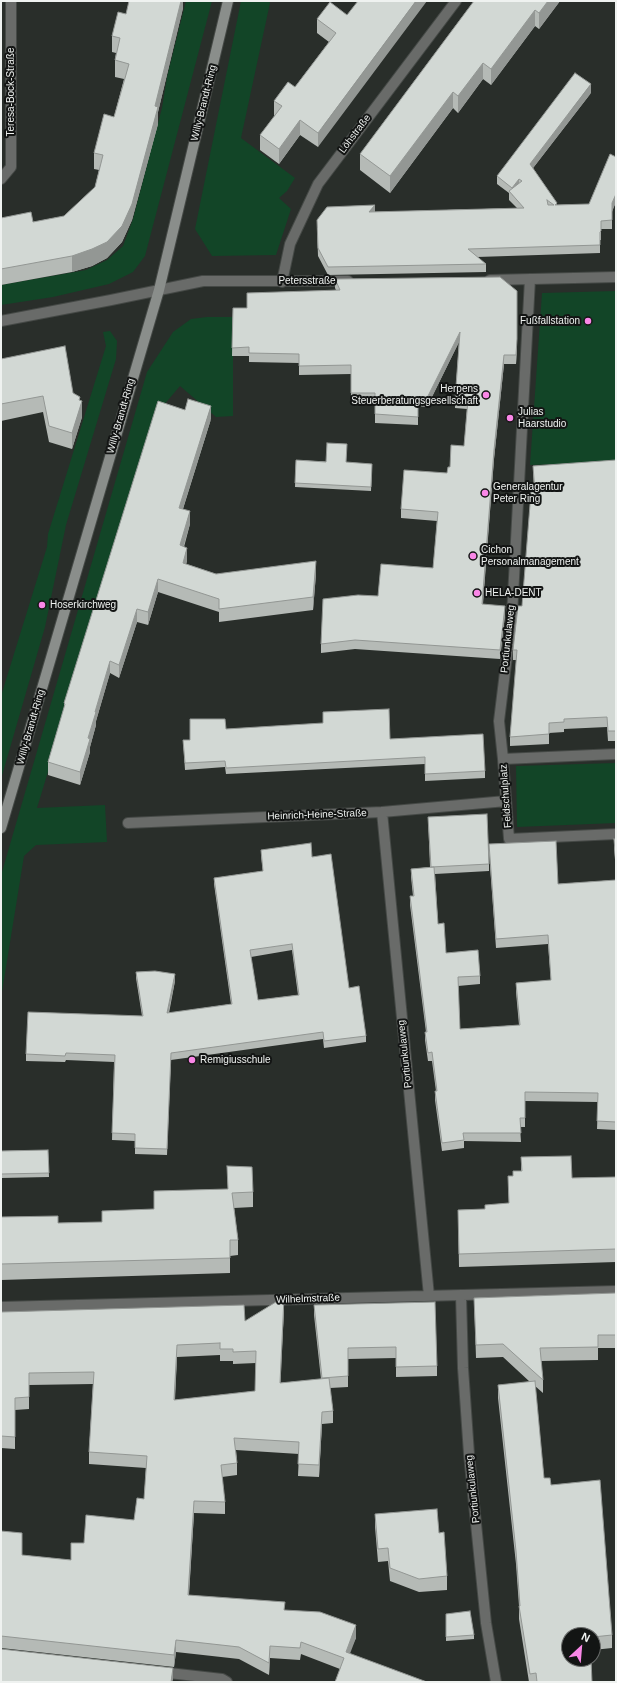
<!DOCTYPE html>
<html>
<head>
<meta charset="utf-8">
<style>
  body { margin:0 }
  #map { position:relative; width:617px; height:1683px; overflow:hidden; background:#292e2a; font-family:Helvetica,sans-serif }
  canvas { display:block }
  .frame { position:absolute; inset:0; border:2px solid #eff2f0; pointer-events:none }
  .north { position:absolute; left:561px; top:1627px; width:40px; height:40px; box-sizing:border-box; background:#131514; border:1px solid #6b6d6c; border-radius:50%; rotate:26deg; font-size:11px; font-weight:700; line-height:16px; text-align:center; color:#eff2f0 }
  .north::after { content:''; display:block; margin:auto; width:14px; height:18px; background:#fa87e7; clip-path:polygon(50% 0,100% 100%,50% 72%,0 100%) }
</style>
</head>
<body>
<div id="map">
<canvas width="617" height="1683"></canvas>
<div class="frame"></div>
<div class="north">N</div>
</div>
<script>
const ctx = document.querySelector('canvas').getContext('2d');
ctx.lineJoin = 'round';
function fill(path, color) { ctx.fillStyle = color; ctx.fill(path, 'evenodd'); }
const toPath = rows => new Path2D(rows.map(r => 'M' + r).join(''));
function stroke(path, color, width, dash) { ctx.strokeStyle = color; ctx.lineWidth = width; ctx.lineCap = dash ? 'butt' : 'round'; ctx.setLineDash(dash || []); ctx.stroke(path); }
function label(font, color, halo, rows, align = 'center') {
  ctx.font = font + ' Helvetica,sans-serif'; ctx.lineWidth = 4; ctx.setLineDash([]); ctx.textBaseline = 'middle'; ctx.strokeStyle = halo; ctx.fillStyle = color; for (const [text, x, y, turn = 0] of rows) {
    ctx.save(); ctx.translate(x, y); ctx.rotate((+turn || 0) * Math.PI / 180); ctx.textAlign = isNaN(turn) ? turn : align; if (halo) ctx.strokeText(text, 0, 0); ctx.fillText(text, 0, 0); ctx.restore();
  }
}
fill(toPath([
  [186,1,212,1,145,256,133,272,109,284,53,297,1,305,1,285,86,270,107,260,123,246,133,219,162,108,167,77],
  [241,1,269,1,270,3,241,138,295,178,287,191,279,198,291,209,276,255,212,256,195,229],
  [616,291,616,462,530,465,542,293],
  [207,317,233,317,233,416,216,417,180,386,157,413,37,808,105,805,107,842,36,845,24,856,1,998,2,872,147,372,173,332,191,319],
  [110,331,117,341,116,359,66,525,45,627,1,779,1,696,47,547,48,534,106,346,103,332],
  [616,763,616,823,517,827,516,766]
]), '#124527');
const street = toPath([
  [1,179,11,167,11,1],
  [490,280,616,277],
  [282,282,290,244,318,184,456,1],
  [1,321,111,300,203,281,348,281],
  [616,754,503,759,509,839,616,834],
  [503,759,499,721,512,615,530,279],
  [382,812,429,1296],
  [128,823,382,812,506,801],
  [461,1295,463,1368,469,1454,486,1623,496,1682],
  [1,1307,616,1291],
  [160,1672,222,1679,227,1682]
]);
const secondary = toPath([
  [1,828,159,290,228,1]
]);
stroke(street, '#454946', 12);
stroke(secondary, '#454946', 12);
stroke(street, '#696b69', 10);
stroke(secondary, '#8a8e8b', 10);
fill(toPath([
  [183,1,183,8,158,112,158,124,132,220,122,242,107,258,92,266,72,272,1,285,1,218,33,222,64,216,95,187,99,170,94,169,94,153,114,117,124,79,115,77,115,60,116,53,112,52,112,36,126,14],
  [474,1,560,1,539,29,535,26,491,85,483,79,458,113,453,108,390,193,360,170,360,154],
  [347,15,318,147,300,135,279,164,260,150,260,135,275,116,274,115,274,101,295,87,329,42,317,33,317,19],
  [591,93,533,168,557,205,589,204,616,157,616,202,612,211,612,229,601,229,601,240,600,240,600,253,477,257,486,264,486,272,328,275,318,256,317,228,375,212,517,208,509,200,509,193,497,184,497,176],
  [335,279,517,348,516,364,504,364,494,459,483,604,505,615,500,659,355,649,321,653,321,644,378,596,433,568,437,521,401,518,401,509,447,473,450,467,464,446,467,409,455,408,455,400,459,342,427,407,418,406,418,425,375,423,375,402,351,401,351,374,299,375,299,363,249,362,249,356,232,356,233,308,247,308,336,290,335,288],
  [1,359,73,393,80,400,82,417,72,449,49,442,43,412,1,421],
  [211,419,183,509,190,524,184,547,187,561,186,564,216,574,316,574,313,610,219,622,219,612,158,592,148,625,137,622,119,678,110,673,96,721,96,725,90,747,90,752,80,785,48,775,48,762,64,708,64,703],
  [296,460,372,464,371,491,295,487],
  [616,463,616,741,608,741,607,727,564,729,564,732,549,733,549,744,510,746,510,737,517,660,513,660,513,650,522,606,534,492,533,466],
  [226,729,390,739,485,771,485,778,425,781,425,764,226,774,225,767,185,770,183,740,190,740],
  [428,817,489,864,489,871,435,874,438,924,446,953,480,976,480,984,458,986,460,1029,519,1025,516,992,516,983,551,981,548,944,496,948,489,852,489,844,558,884,616,880,616,1130,597,1129,598,1102,525,1101,525,1127,520,1127,521,1142,464,1141,464,1148,442,1151,435,1100,435,1091,436,1091,432,1061,428,1061,425,1040,425,1032,426,1032,410,905,410,896,413,896,411,877,411,869,430,867],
  [614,839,616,839,616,871,614,848],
  [261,850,312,857,349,988,366,1036,366,1042,324,1048,323,1039,171,1060,167,1155,135,1154,135,1141,112,1140,114,1062,66,1060,65,1062,26,1061,26,1054,142,1016,136,978,136,972,175,981,169,1013,231,1004,214,884,214,878,263,871,261,856],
  [292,950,298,995,258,1000,251,957],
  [48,1150,49,1177,1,1178,1,1151],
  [521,1157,572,1178,616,1177,616,1262,459,1267,458,1210,485,1209,509,1203,508,1176,513,1176,521,1171],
  [227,1166,253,1192,253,1207,234,1208,238,1240,238,1255,230,1256,230,1273,1,1280,1,1217,58,1223,102,1222,154,1209,228,1189],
  [616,1293,616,1348,598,1348,598,1360,541,1361,543,1380,543,1393,535,1386,544,1478,551,1485,612,1635,612,1648,593,1650,593,1635,569,1635,592,1682,529,1682,519,1619,519,1606,516,1564,498,1398,498,1385,530,1382,503,1357,476,1358,474,1298],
  [314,1305,437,1366,437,1376,396,1377,396,1358,348,1359,348,1387,330,1388,333,1411,333,1423,322,1424,319,1477,298,1476,299,1454,236,1450,237,1463,237,1475,222,1477,225,1502,225,1514,194,1513,189,1595,285,1610,356,1638,340,1669,301,1654,300,1660,270,1658,269,1675,239,1659,176,1652,174,1667,1,1648,1,1531,22,1555,71,1560,84,1543,134,1520,144,1499,146,1468,89,1464,89,1452,93,1384,29,1385,29,1409,15,1410,15,1449,1,1448,1,1312,245,1321,284,1309,280,1383,321,1379,314,1315],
  [220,1355,220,1361,233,1361,233,1364,256,1363,255,1391,175,1400,177,1357],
  [375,1514,439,1533,447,1576,447,1590,419,1592,390,1581,388,1561,378,1562,375,1527],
  [446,1614,474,1635,474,1639,446,1641]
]), '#b5bab6');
fill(toPath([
  [181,1,183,1,183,8,158,112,158,124,132,220,122,242,107,258,92,266,72,272,72,256,155,106],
  [416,1,427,1,318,147,318,133],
  [548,1,560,1,539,29,539,13],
  [535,10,535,26,491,85,491,69],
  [483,63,483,79,458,113,458,96],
  [591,84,591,93,530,172,530,164],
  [453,92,453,108,390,193,390,176],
  [300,120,300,135,279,164,279,149],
  [519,179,519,187,512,196,512,188],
  [616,194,616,202,612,212,612,203],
  [375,205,375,213,369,212],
  [460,332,460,340,427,407,427,398],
  [517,339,517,348,516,364,516,355],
  [504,355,504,364,494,459,482,613,482,604,494,450],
  [80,397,80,406,82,401,82,417,72,449,72,433],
  [211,406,211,419,179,521,179,508],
  [190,511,190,524,180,558,180,545],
  [187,548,187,561,183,576,183,563],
  [316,561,316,574,313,610,313,597],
  [158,579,158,592,148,625,148,612],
  [505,606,505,615,500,659,500,650],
  [137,609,137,622,119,678,119,665],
  [110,661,110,673,96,721,96,725,90,747,90,752,80,785,80,772,95,712],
  [175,974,175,981,167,1019,167,1013],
  [284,1297,284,1309,280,1395,280,1383],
  [177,1345,177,1357,174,1412,174,1400],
  [322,1412,322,1424,319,1477,319,1465],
  [194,1501,194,1513,188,1607,188,1595],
  [356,1625,356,1638,346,1664,346,1652],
  [176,1640,176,1652,174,1667,174,1655],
  [270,1646,270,1658,269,1675,269,1663],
  [173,1668,173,1680,172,1682,171,1682]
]), '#939794');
const building = toPath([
  [129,1,181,1,155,106,158,107,132,204,122,226,107,242,92,249,72,256,1,269,1,218,31,212,33,222,64,216,95,187,103,155,94,153,104,114,114,117,129,64,115,60,120,38,112,36,118,12,126,14,129,1],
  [358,1,416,1,318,133,300,120,279,149,260,135,282,106,274,101,288,82,295,87,336,33,317,19,330,2,347,15,358,1],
  [474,1,548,1,539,13,535,10,491,69,483,63,458,96,453,92,390,176,360,154,474,1],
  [575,73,591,84,530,164,557,203,555,205,589,204,610,154,616,157,616,194,612,203,612,220,601,221,601,231,600,232,600,245,468,249,486,264,328,267,318,248,317,220,327,207,375,205,369,212,524,208,509,191,522,181,519,179,512,188,497,176,575,73],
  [547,200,554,205,548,205,547,200],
  [500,277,517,291,517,339,516,355,504,355,494,450,482,604,505,606,500,650,355,640,321,644,323,599,358,595,378,596,381,564,433,568,438,512,401,509,404,470,447,473,448,467,450,467,451,445,464,446,468,400,455,400,460,332,427,398,418,398,418,417,375,414,375,393,351,393,351,365,299,366,299,354,249,353,249,347,232,348,233,308,247,308,247,293,340,290,335,279,500,277],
  [65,346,73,393,80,397,79,400,82,401,72,433,49,426,43,396,1,404,1,359,65,346],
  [188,399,211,406,179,508,190,511,180,545,187,548,183,563,216,574,316,561,313,597,219,609,219,599,158,579,148,612,137,609,119,665,110,661,95,712,96,712,88,738,90,739,80,772,48,762,65,704,64,703,158,401,185,410,188,399],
  [327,443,347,444,346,462,372,464,371,487,295,483,296,460,326,462,327,443],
  [616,460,616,731,608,731,607,717,564,719,564,722,549,723,549,734,510,737,517,650,513,650,518,606,522,606,531,492,535,492,533,466,616,460],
  [389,709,390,739,483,734,485,771,425,774,425,757,226,768,225,761,185,763,183,740,190,740,190,719,225,719,226,729,323,723,323,712,389,709],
  [487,814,489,864,431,867,428,817,487,814],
  [614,839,616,839,616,863,614,839],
  [556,841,558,884,616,880,616,1122,597,1121,598,1093,525,1092,525,1118,520,1118,521,1133,463,1133,464,1140,442,1143,435,1091,437,1091,432,1052,428,1053,425,1032,427,1032,410,896,414,896,411,869,434,867,438,924,444,923,446,953,478,950,480,976,458,977,460,1029,520,1025,516,983,551,980,548,935,496,939,489,844,556,841],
  [311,843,312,857,331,854,349,988,359,986,366,1036,324,1041,323,1032,171,1053,167,1149,135,1148,135,1134,112,1133,115,1055,66,1053,65,1056,26,1054,28,1012,143,1016,136,972,155,971,175,974,167,1013,232,1004,214,878,263,871,261,850,311,843],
  [292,944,299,995,258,1000,250,950,292,944],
  [48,1150,49,1173,1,1174,1,1151,48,1150],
  [571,1156,572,1178,616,1177,616,1249,459,1254,458,1210,485,1209,485,1205,509,1203,508,1176,513,1176,513,1171,522,1171,521,1157,571,1156],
  [227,1166,252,1167,253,1192,232,1193,238,1240,230,1240,230,1258,1,1264,1,1217,58,1216,58,1223,102,1222,102,1211,154,1209,154,1191,228,1189,227,1166],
  [616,1293,616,1335,598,1335,598,1347,540,1348,543,1380,503,1344,476,1345,474,1298,616,1293],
  [284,1297,280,1383,329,1378,333,1411,322,1412,319,1465,298,1464,299,1442,234,1438,237,1463,221,1465,225,1502,194,1501,188,1595,285,1602,284,1610,320,1612,356,1625,346,1652,427,1682,335,1682,344,1658,301,1642,300,1648,270,1646,269,1663,239,1647,176,1640,174,1655,1,1636,1,1531,22,1533,22,1555,71,1560,71,1543,84,1543,86,1515,134,1520,137,1498,144,1499,147,1456,89,1452,94,1372,29,1373,29,1397,15,1398,15,1437,1,1436,1,1312,244,1305,245,1321,284,1297],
  [220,1343,220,1349,233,1349,233,1352,256,1351,255,1391,174,1400,177,1345,220,1343],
  [435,1302,437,1366,396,1367,396,1347,348,1348,348,1376,322,1378,314,1305,435,1302],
  [535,1381,544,1478,550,1478,551,1485,600,1480,612,1635,593,1637,593,1635,569,1635,569,1659,591,1659,592,1682,537,1682,536,1673,530,1674,519,1606,520,1606,516,1551,498,1385,535,1381],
  [437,1509,439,1533,444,1532,447,1576,419,1579,390,1568,388,1548,378,1549,375,1514,437,1509],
  [470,1611,474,1635,446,1637,446,1614,470,1611],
  [1,1649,173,1668,171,1682,1,1682,1,1649]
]);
fill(building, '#d2d8d4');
stroke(building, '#939794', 1);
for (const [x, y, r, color] of [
  [588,321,4,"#fa87e7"],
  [486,395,4,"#fa87e7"],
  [510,418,4,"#fa87e7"],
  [485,493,4,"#fa87e7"],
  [473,556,4,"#fa87e7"],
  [477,593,4,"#fa87e7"],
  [42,605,4,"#fa87e7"],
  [192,1060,4,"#fa87e7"]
]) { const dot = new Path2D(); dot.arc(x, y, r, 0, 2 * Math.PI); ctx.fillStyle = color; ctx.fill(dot); stroke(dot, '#131514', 1.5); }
label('10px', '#eff2f0', '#131514', [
  ["Teresa-Bock-Straße",11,92,-90],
  ["Willy-Brandt-Ring",204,103,-76],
  ["Löhstraße",355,134,-53],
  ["Petersstraße",307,281],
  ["Willy-Brandt-Ring",121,416,-74],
  ["Portiunkulaweg",508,639,-84],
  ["Willy-Brandt-Ring",31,727,-74],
  ["Feldschulplatz",506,796,-94],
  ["Heinrich-Heine-Straße",317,815,-2],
  ["Portiunkulaweg",405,1054,-96],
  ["Wilhelmstraße",308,1299,-2],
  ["Portiunkulaweg",473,1489,-96]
]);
label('10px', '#eff2f0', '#131514', [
  ["Fußfallstation",580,321,"right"],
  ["Herpens",478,389,"right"],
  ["Steuerberatungsgesellschaft",478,401,"right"],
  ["Julias",518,412],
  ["Haarstudio",518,424],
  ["Generalagentur",493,487],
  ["Peter Ring",493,499],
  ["Cichon",481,550],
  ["Personalmanagement",481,562],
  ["HELA-DENT",485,593],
  ["Hoserkirchweg",50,605],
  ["Remigiusschule",200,1060]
], 'left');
</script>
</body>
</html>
